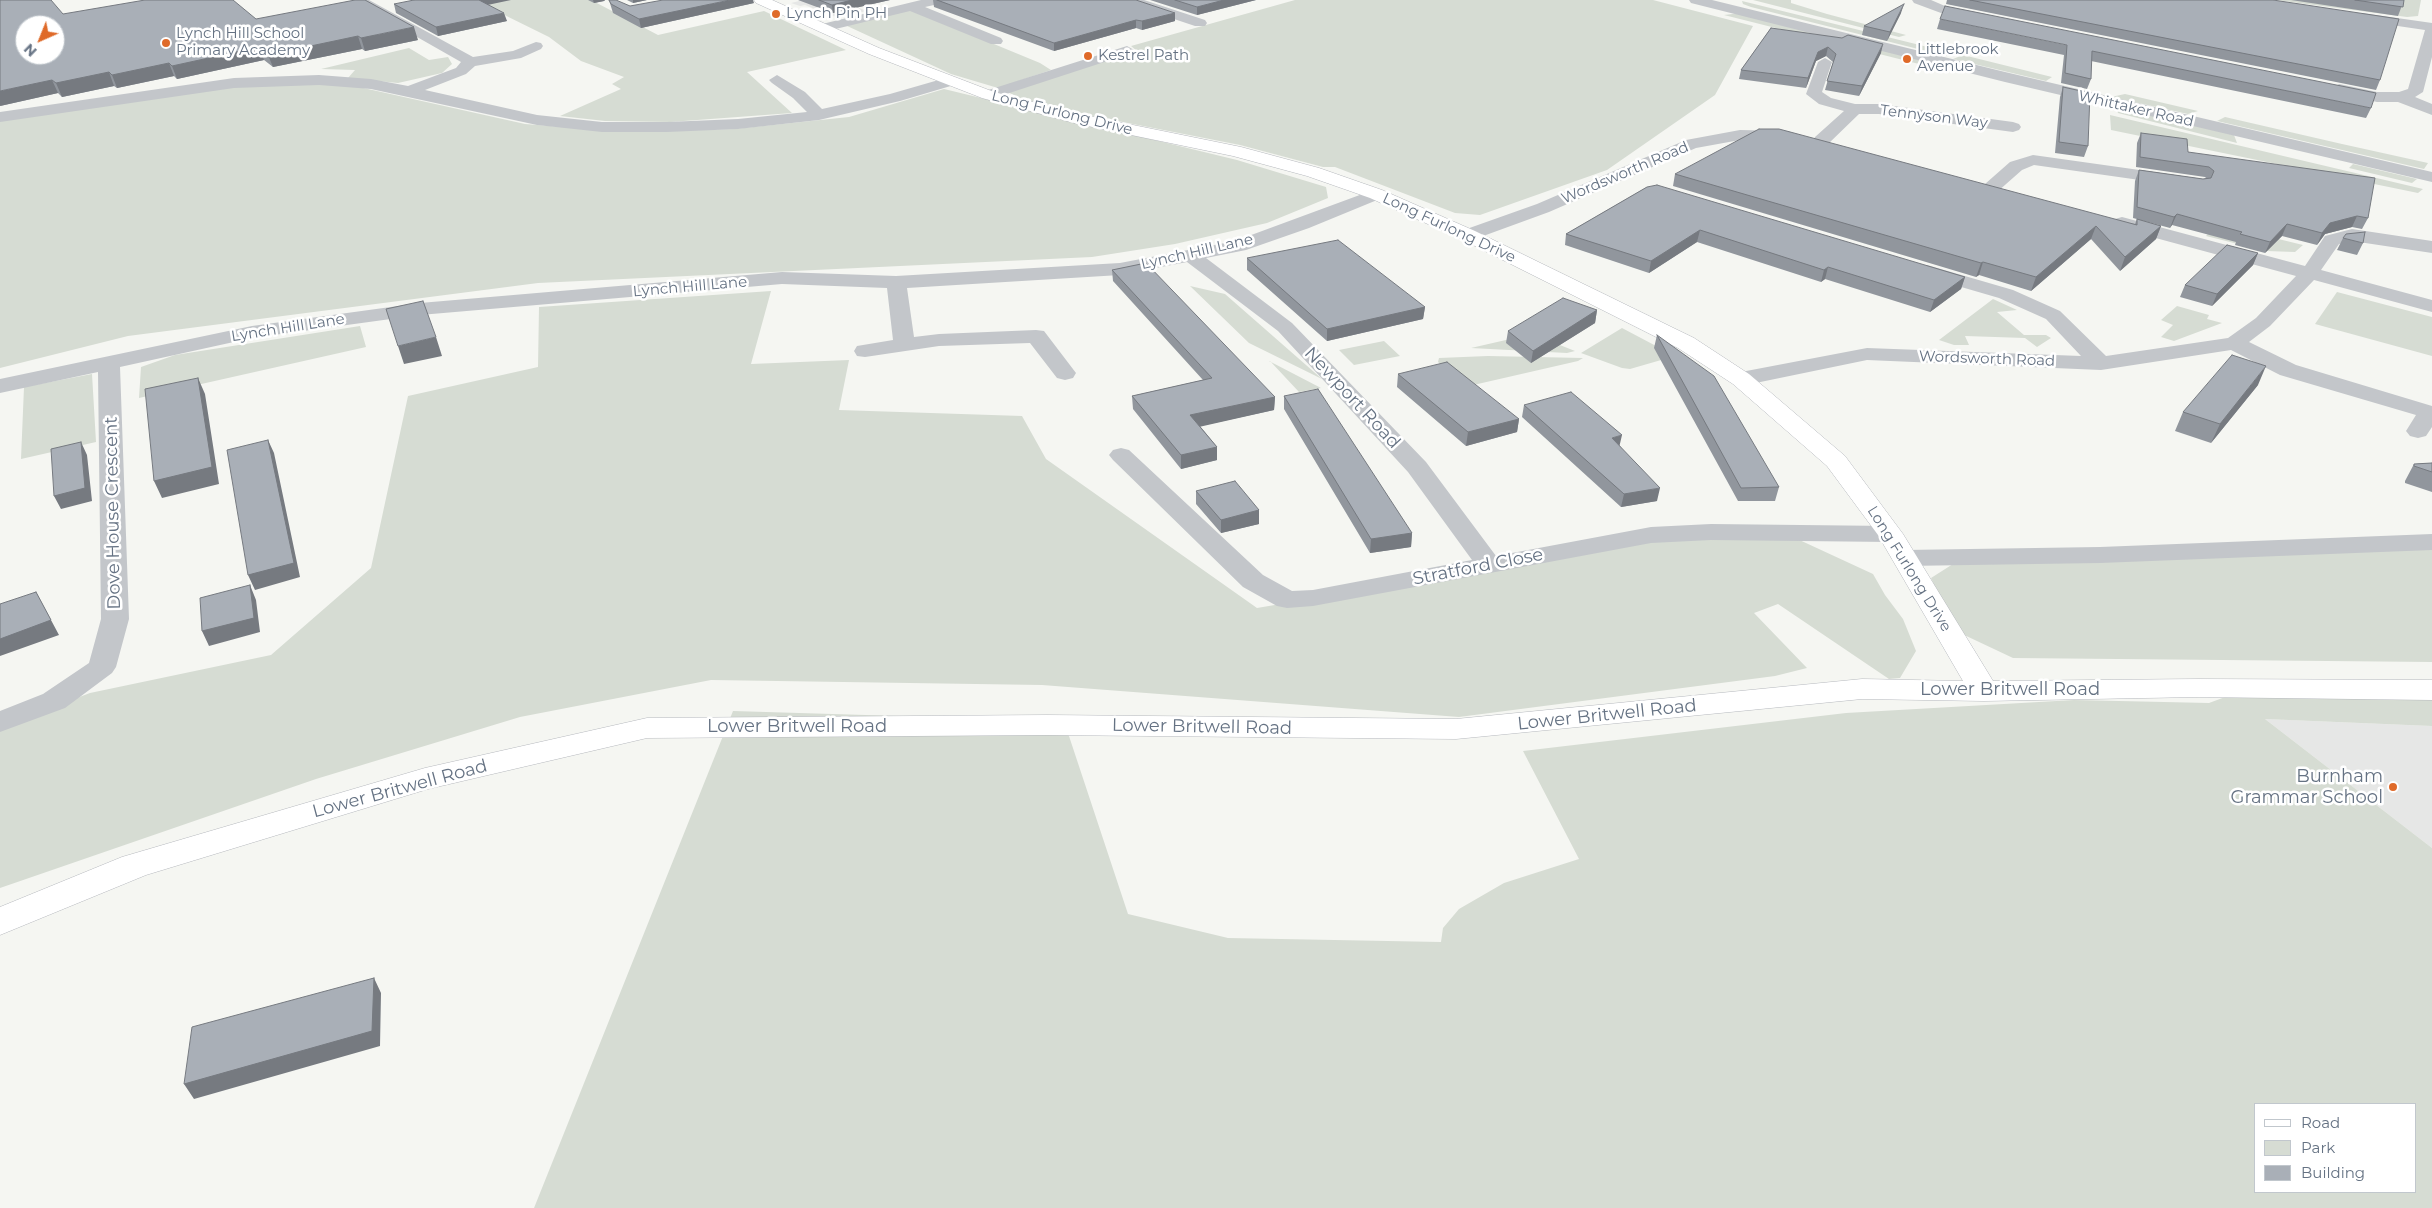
<!DOCTYPE html>
<html>
<head>
<meta charset="utf-8">
<style>
  body { margin:0 }
  #map { position:relative; width:2432px; height:1208px; overflow:hidden; background:#f5f6f2; font-family:Montserrat,sans-serif }
  canvas { display:block }
  .legend { position:absolute; left:2254px; top:1103px; width:162px; height:90px; box-sizing:border-box; background:#fff; border:1px solid #c1c7cd; margin:0; padding:6px 9px; list-style:none; font-size:15px; color:#657283 }
  .legend li { display:flex; align-items:center; gap:10px; height:25px }
  .legend b { width:25px; border:1px solid #c1c7cd }
  .north { position:absolute; left:15px; top:15px; width:50px; height:50px; box-sizing:border-box; background:#fff; border:1px solid #c1c7cd; border-radius:50%; rotate:224deg; font-size:14px; font-weight:700; line-height:20px; text-align:center; color:#657283 }
  .north::after { content:''; display:block; margin:auto; width:18px; height:22px; background:#df6a29; clip-path:polygon(50% 0,100% 100%,50% 72%,0 100%) }
</style>
</head>
<body>
<div id="map">
<canvas width="2432" height="1208"></canvas>
<ul class="legend">
<li><b style="height:6px;background:#fff"></b>Road</li>
<li><b style="height:14px;background:#d6dcd3"></b>Park</li>
<li><b style="height:14px;background:#a9afb7"></b>Building</li>
</ul>
<div class="north">N</div>
</div>
<script>
const ctx = document.querySelector('canvas').getContext('2d');
ctx.lineJoin = 'round';
function fill(path, color) { ctx.fillStyle = color; ctx.fill(path, 'evenodd'); }
const toPath = rows => new Path2D(rows.map(r => 'M' + r).join(''));
function stroke(path, color, width, dash) { ctx.strokeStyle = color; ctx.lineWidth = width; ctx.lineCap = dash ? 'butt' : 'round'; ctx.setLineDash(dash || []); ctx.stroke(path); }
function label(font, color, halo, rows, align = 'center') {
  ctx.font = font + ' Montserrat,sans-serif'; ctx.lineWidth = 5; ctx.setLineDash([]); ctx.textBaseline = 'middle'; ctx.strokeStyle = halo; ctx.fillStyle = color; for (const [text, x, y, turn = 0] of rows) {
    ctx.save(); ctx.translate(x, y); ctx.rotate((+turn || 0) * Math.PI / 180); ctx.textAlign = isNaN(turn) ? turn : align; if (halo) ctx.strokeText(text, 0, 0); ctx.fillText(text, 0, 0); ctx.restore();
  }
}
fill(toPath([
  [803,0,843,2,867,11,840,17,832,16,805,5,800,6,791,3],
  [2265,719,2432,726,2432,848]
]), '#e6e7e6');
fill(toPath([
  [474,0,591,0,658,35,764,11,846,50,747,72,792,113,670,122,605,121,560,116,621,89,612,84,624,77,581,61,549,37],
  [1295,0,1653,0,1753,26,1715,95,1607,170,1480,215,1455,213,1335,167,1323,167,1240,145,1087,115,1019,98,1006,91,1137,51,1131,46],
  [1753,0,1791,0,1791,3,1827,14,1906,35,1899,37],
  [2276,0,2421,0,2418,16,2407,17],
  [1742,1,1952,53,1946,56,1751,7,1743,4],
  [909,9,1040,63,1051,70,998,88,951,74,845,25],
  [1741,13,1934,63,1927,66,1724,15],
  [409,48,429,60,448,57,452,64,442,73,398,83,348,78,355,70,321,69],
  [1963,55,2052,77,2046,81,1953,59],
  [341,83,525,124,626,132,734,129,849,117,944,89,1237,160,1326,187,1328,198,1267,223,1175,244,1092,257,538,283,128,336,0,368,0,120,248,85],
  [2125,94,2198,111,2188,114,2111,97],
  [2116,107,2234,135,2237,143,2118,113],
  [2110,115,2423,189,2418,193,2111,130],
  [2225,117,2342,144,2428,163,2424,169,2217,121],
  [2353,164,2417,179,2412,183,2349,168],
  [2217,224,2303,245,2295,252,2266,251,2206,236],
  [1190,286,1225,294,1322,379,1249,343],
  [771,291,751,364,849,360,839,410,1022,416,1046,459,1257,608,1664,539,1793,537,1873,574,1885,595,1903,619,1916,651,1900,678,1889,679,1778,604,1754,613,1807,668,1775,676,1459,717,1042,685,711,680,520,717,316,779,0,888,0,727,90,693,271,655,371,568,408,396,538,367,539,307],
  [2337,292,2432,317,2432,356,2315,324],
  [1993,299,2017,310,1997,312,2024,335,2046,335,2051,338,2037,347,2025,338,1965,336,1969,345,1954,345,1939,340],
  [2177,306,2209,315,2207,319,2222,323,2174,341,2161,337,2173,325,2161,320],
  [360,326,366,347,139,398,141,367,175,355],
  [1622,328,1675,356,1630,369,1622,368,1581,353],
  [1532,334,1575,351,1567,353,1471,348],
  [1384,341,1400,356,1354,365,1339,350],
  [1488,356,1583,358,1578,361,1469,386,1438,362,1439,358],
  [1270,361,1269,361,1321,388,1299,392],
  [92,374,96,442,21,459,24,387],
  [2432,546,2432,662,2013,658,1960,633,1941,600,1931,578,1953,564],
  [2236,693,2432,695,2432,726,2265,719,2432,848,2432,1208,534,1208,733,711,1064,721,1128,914,1228,938,1441,942,1443,928,1459,909,1504,883,1579,859,1523,751,1846,713,2074,700,2209,703],
  [2256,1104,2416,1104,2416,1192,2256,1192]
]), '#d6dcd3');
const secondary = toPath([
  [754,0,772,0,879,48,994,92,1079,114,1241,147,1319,168,1382,190,1475,231,1694,338,1749,374,1845,456,1903,534,1993,681,2198,679,2432,680,2432,700,2198,697,1984,701,1862,699,1456,739,1047,735,647,738,428,789,146,875,0,935,0,907,122,857,425,768,647,718,1047,715,1456,719,1862,679,1963,681,1878,535,1827,466,1733,384,1678,348,1461,239,1370,198,1307,176,1233,156,1078,124,982,98,869,54,756,3,754,0]
]);
stroke(secondary, '#b6b9be', 1);
fill(toPath([
  [352,0,369,0,473,57,513,51,536,42,541,43,543,46,541,49,521,58,475,66,466,74,425,90,537,115,602,122,667,122,738,119,807,112,793,98,772,83,769,80,777,75,805,92,822,109,890,94,949,77,957,82,954,85,900,101,819,120,738,129,667,132,602,132,537,125,371,89,319,85,234,88,0,122,0,112,234,78,319,75,371,79,408,86,456,68,461,62,352,0],
  [921,0,945,0,943,3,925,7,1001,38,1003,41,1001,44,991,44,910,11,823,32,816,28,818,25,921,0],
  [1124,0,1144,0,1205,20,1207,23,1205,26,1195,26,1126,3,1124,0],
  [1689,0,1712,0,2005,72,2432,172,2432,182,2005,82,1691,3,1689,0],
  [1912,0,1931,0,1945,6,1986,14,1988,17,1981,21,1941,13,1914,3,1912,0],
  [2362,13,2432,23,2432,57,2423,92,2415,97,2432,104,2432,115,2398,102,2377,102,2334,92,2331,89,2339,84,2377,92,2399,92,2408,89,2425,30,2357,20,2355,17,2362,13],
  [1127,46,1134,50,1132,53,994,98,982,98,980,95,982,92,1127,46],
  [1825,58,1832,62,1822,92,1831,98,1855,104,1879,104,2013,122,2019,124,2021,127,2019,130,2013,132,1879,114,1859,114,1827,145,1815,145,1813,141,1815,137,1844,111,1819,104,1806,94,1818,62,1825,58],
  [1740,130,1785,131,1791,132,1793,136,1791,140,1785,141,1740,140,1696,148,1549,212,1475,239,1468,241,1461,239,1459,235,1461,231,1537,204,1686,140,1740,130],
  [2033,155,2175,175,2181,176,2184,180,2181,184,2175,185,2034,165,2022,170,1997,192,1985,192,1982,188,1985,184,2010,162,2033,155],
  [1376,189,1382,190,1385,194,1382,198,1309,228,1246,250,1206,258,1292,323,1426,462,1496,556,1651,527,1711,524,1890,526,1899,529,1903,534,1899,539,1890,542,1711,540,1651,543,1313,606,1287,608,1277,606,1243,587,1113,460,1109,455,1113,450,1121,448,1129,450,1263,575,1292,591,1313,590,1472,560,1408,472,1278,331,1187,262,1120,275,907,288,914,337,939,334,1036,330,1044,331,1076,373,1073,378,1065,380,1057,378,1030,343,939,346,865,357,857,356,854,351,857,346,893,340,887,288,782,284,420,315,252,338,120,367,129,619,116,667,112,673,65,708,0,732,0,711,43,694,89,663,101,619,98,372,0,393,0,379,252,326,420,303,782,272,896,276,1120,263,1235,241,1376,189],
  [2122,217,2305,266,2325,236,2352,229,2432,241,2432,253,2352,241,2339,244,2321,270,2432,300,2432,312,2314,280,2270,326,2249,342,2296,365,2432,406,2432,427,2426,436,2418,438,2410,436,2406,431,2416,415,2280,375,2231,350,2101,370,1867,360,1741,386,1733,384,1730,379,1733,374,1741,372,1867,348,2081,356,2046,319,1999,298,1920,275,1917,271,1920,267,1927,265,2013,290,2060,311,2106,356,2228,338,2256,318,2296,276,2115,227,2113,223,2115,219,2122,217],
  [2432,534,2432,550,2100,563,1905,566,1896,564,1892,558,1896,552,1905,550,2100,547,2432,534]
]), '#c3c6ca');
fill(secondary, '#fff');
fill(toPath([
  [588,0,605,0,604,1,594,3],
  [609,0,630,6,754,3,641,28,613,13],
  [627,0,647,0,633,3],
  [798,0,890,0,833,13],
  [933,0,1136,0,1175,21,1142,30,1136,28,1054,51,934,7],
  [1150,0,1256,0,1197,15],
  [1947,0,2273,0,2380,80,2376,90,1946,4],
  [2291,0,2404,0,2398,16],
  [394,4,488,5,507,21,438,36,396,13],
  [1901,13,1887,41,1862,35,1864,26],
  [63,14,256,19,418,40,365,51,362,49,273,67,264,60,177,79,174,76,117,88,114,86,62,97,58,93,0,106],
  [1940,19,2371,108,2366,118,2091,61,2091,79,2087,89,2061,83,2064,55,1937,29],
  [1771,28,1881,53,1859,96,1825,90,1833,62,1826,56,1816,61,1806,88,1739,79,1741,70],
  [2063,87,2088,146,2084,157,2055,153,2060,97],
  [2141,133,2188,152,2368,218,2362,229,2352,227,2325,234,2317,245,2282,236,2265,253,2235,245,2236,242,2172,225,2170,228,2133,218,2135,181,2139,170,2203,179,2206,178,2205,177,2136,167,2137,143],
  [1675,174,2135,224,2137,219,2161,226,2156,239,2120,271,2091,239,2031,291,1979,275,1976,277,1673,186],
  [1647,187,1965,277,1961,289,1930,312,1825,279,1821,282,1697,242,1649,273,1565,245,1566,234],
  [2343,238,2363,243,2357,255,2337,250],
  [2258,253,2253,265,2212,306,2180,297,2185,285],
  [1247,258,1425,307,1423,319,1327,341,1247,270],
  [1112,270,1275,397,1274,410,1200,426,1217,447,1217,460,1181,469,1133,409,1132,396,1203,380,1113,281],
  [1597,310,1595,323,1531,363,1506,343,1508,331],
  [1657,335,1779,487,1775,501,1738,501,1654,348],
  [1398,374,1519,419,1517,432,1466,446,1397,387],
  [2258,385,2211,443,2175,431,2183,412],
  [1284,396,1412,533,1411,547,1370,553,1284,409],
  [1524,405,1620,446,1657,501,1621,507,1522,417],
  [2432,463,2432,492,2405,483,2405,481,2414,464],
  [1196,491,1259,510,1259,524,1221,533,1196,504]
]), '#91969d');
fill(toPath([
  [476,0,511,0,478,7],
  [593,0,605,0,604,1,594,3],
  [633,0,647,0,633,3],
  [730,0,753,0,754,3,641,28,639,19],
  [852,0,890,0,833,13,832,5],
  [1224,0,1256,0,1197,15,1197,7],
  [1904,4,1901,13,1887,41,1890,32],
  [504,13,507,21,438,36,436,27],
  [1175,13,1175,21,1142,30,1142,21],
  [1136,20,1136,28,1054,51,1054,43],
  [414,27,418,40,365,51,361,38],
  [358,36,362,49,273,67,268,55],
  [1883,44,1881,53,1859,96,1862,86],
  [259,47,264,60,177,79,172,66],
  [1828,47,1826,56,1816,61,1806,88,1808,78,1818,52],
  [169,63,174,76,117,88,112,75],
  [109,72,114,86,62,97,56,83],
  [52,80,58,93,0,106,0,91],
  [2177,214,2172,225,2170,228,2174,217],
  [2357,216,2352,227,2325,234,2317,245,2322,233,2330,223],
  [2287,224,2282,236,2265,253,2270,242],
  [2096,226,2091,239,2031,291,2036,277],
  [2161,226,2156,239,2120,271,2125,257],
  [1700,230,1697,242,1649,273,1651,261],
  [2258,253,2253,265,2212,306,2217,294],
  [1983,262,1979,275,1976,277,1981,263],
  [1828,267,1825,279,1821,282,1824,270],
  [1965,277,1961,289,1930,312,1934,300],
  [1425,307,1423,319,1327,341,1327,329],
  [1597,310,1595,323,1531,363,1533,351],
  [436,337,442,356,404,364,398,346],
  [2266,366,2258,385,2211,443,2220,424],
  [198,378,205,394,219,484,162,498,154,481],
  [1275,397,1274,410,1190,429,1190,415],
  [1519,419,1517,432,1466,446,1468,432],
  [1622,435,1619,448,1612,438],
  [268,440,274,453,300,577,255,590,248,575],
  [81,442,87,455,92,501,61,509,54,496],
  [1217,447,1217,460,1181,469,1181,455],
  [1660,488,1657,501,1621,507,1624,494],
  [1259,510,1259,524,1221,533,1221,520],
  [1412,533,1411,547,1370,553,1371,539],
  [250,585,256,600,260,632,209,646,202,631],
  [36,592,59,635,0,656,0,639],
  [374,978,381,993,380,1046,194,1099,184,1084]
]), '#767a80');
const building = toPath([
  [0,0,51,0,63,14,145,0,233,0,256,19,355,0,365,0,414,27,361,38,358,36,268,55,259,47,172,66,169,63,112,75,109,72,56,83,52,80,0,91,0,0],
  [25,25,55,25,55,55,25,55,25,25],
  [414,0,479,0,504,13,436,27,394,4,414,0],
  [609,0,616,0,630,6,663,0,730,0,639,19,611,4,609,0],
  [819,0,852,0,832,5,819,0],
  [937,0,1136,0,1175,13,1142,21,1136,20,1054,43,937,0],
  [1175,0,1224,0,1197,7,1175,0],
  [1970,0,2273,0,2399,19,2380,80,1970,0],
  [2355,0,2404,0,2403,7,2355,0],
  [1904,4,1890,32,1864,26,1904,4],
  [1945,6,2376,93,2371,108,2092,51,2091,79,2065,73,2067,45,1940,19,1945,6],
  [1771,28,1842,38,1848,35,1883,44,1862,86,1827,81,1836,54,1828,47,1818,52,1808,78,1741,70,1771,28],
  [2063,87,2090,93,2088,146,2059,142,2063,87],
  [1759,129,1779,129,2137,225,2137,219,2161,226,2125,257,2096,226,2036,277,1983,262,1981,263,1675,174,1759,129],
  [2141,133,2187,139,2188,152,2375,178,2368,218,2357,216,2330,223,2322,233,2287,224,2270,242,2240,234,2242,232,2177,214,2174,217,2137,207,2139,170,2203,179,2211,178,2214,171,2209,167,2140,157,2141,133],
  [1657,185,1965,277,1934,300,1828,267,1824,270,1700,230,1651,261,1566,234,1647,187,1657,185],
  [2365,232,2363,243,2343,238,2346,234,2365,232],
  [1338,240,1425,307,1327,329,1247,258,1338,240],
  [2227,245,2258,253,2217,294,2185,285,2227,245],
  [1146,263,1275,397,1190,415,1217,447,1181,455,1132,396,1212,378,1112,270,1146,263],
  [1563,298,1597,310,1533,351,1508,331,1563,298],
  [423,301,436,337,398,346,386,309,423,301],
  [1657,335,1714,376,1779,487,1741,488,1657,335],
  [2232,355,2266,366,2220,424,2183,412,2232,355],
  [1447,362,1519,419,1468,432,1398,374,1447,362],
  [198,378,212,467,154,481,145,389,198,378],
  [1318,389,1412,533,1371,539,1284,396,1318,389],
  [1571,392,1622,435,1612,438,1660,488,1624,494,1524,405,1571,392],
  [268,440,294,563,248,575,227,450,268,440],
  [81,442,85,488,54,496,51,449,81,442],
  [2432,463,2432,472,2414,466,2414,464,2432,463],
  [1235,481,1259,510,1221,520,1196,491,1235,481],
  [250,585,254,618,202,631,200,598,250,585],
  [36,592,51,620,0,639,0,604,36,592],
  [374,978,372,1031,184,1084,192,1027,374,978]
]);
fill(building, '#a9afb7');
stroke(building, '#767a80', 1);
for (const [x, y, r, color] of [
  [776,14,5,"#df6a29"],
  [166,43,5,"#df6a29"],
  [1088,56,5,"#df6a29"],
  [1907,59,5,"#df6a29"],
  [2393,787,5,"#df6a29"]
]) { const dot = new Path2D(); dot.arc(x, y, r, 0, 2 * Math.PI); ctx.fillStyle = color; ctx.fill(dot); stroke(dot, '#fff', 2); }
label('15px', '#657283', '#fff', [
  ["Lynch Pin PH",786,14],
  ["Lynch Hill School",176,34],
  ["Primary Academy",176,51],
  ["Littlebrook",1917,50],
  ["Avenue",1917,67],
  ["Kestrel Path",1098,56]
], 'left');
label('15px', '#657283', '#fff', [
  ["Whittaker Road",2136,109,13],
  ["Long Furlong Drive",1062,113,14],
  ["Tennyson Way",1934,117,7],
  ["Wordsworth Road",1625,173,-23],
  ["Long Furlong Drive",1449,228,25],
  ["Lynch Hill Lane",1197,252,-13],
  ["Lynch Hill Lane",690,287,-5],
  ["Lynch Hill Lane",288,328,-9],
  ["Wordsworth Road",1987,359,2],
  ["Long Furlong Drive",1909,569,58]
]);
label('18px', '#657283', '#fff', [
  ["Newport Road",1352,398,47],
  ["Dove House Crescent",113,513,-91],
  ["Stratford Close",1478,567,-11],
  ["Lower Britwell Road",2010,690],
  ["Lower Britwell Road",1607,715,-6],
  ["Lower Britwell Road",797,727],
  ["Lower Britwell Road",1202,727,1],
  ["Lower Britwell Road",400,789,-15]
]);
label('18px', '#657283', '#fff', [
  ["Burnham",2383,777],
  ["Grammar School",2383,798]
], 'right');
</script>
</body>
</html>
